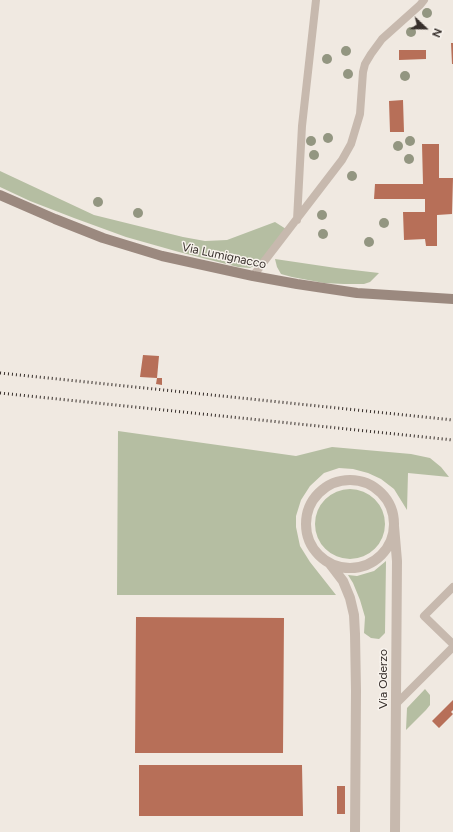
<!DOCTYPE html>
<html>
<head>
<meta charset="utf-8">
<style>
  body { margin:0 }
  #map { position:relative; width:453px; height:832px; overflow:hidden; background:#f0e9e1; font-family:Figtree,sans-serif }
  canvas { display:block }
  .north { position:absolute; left:405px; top:8px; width:40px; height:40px; -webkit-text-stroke:3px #f8f3ed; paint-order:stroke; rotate:112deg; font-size:11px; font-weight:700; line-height:16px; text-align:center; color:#372f2b }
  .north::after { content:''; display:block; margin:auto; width:14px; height:18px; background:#372f2b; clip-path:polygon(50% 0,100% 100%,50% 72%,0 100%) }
</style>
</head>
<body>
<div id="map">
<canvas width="453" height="832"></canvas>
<div class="north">N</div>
</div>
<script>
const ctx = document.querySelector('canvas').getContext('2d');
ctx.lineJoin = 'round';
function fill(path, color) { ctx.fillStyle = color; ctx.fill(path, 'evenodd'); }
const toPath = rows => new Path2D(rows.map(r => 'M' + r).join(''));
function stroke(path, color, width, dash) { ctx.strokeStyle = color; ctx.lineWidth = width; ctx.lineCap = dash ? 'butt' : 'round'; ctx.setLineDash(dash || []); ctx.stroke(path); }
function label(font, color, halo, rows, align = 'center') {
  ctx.font = font + ' Figtree,sans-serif'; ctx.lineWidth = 3; ctx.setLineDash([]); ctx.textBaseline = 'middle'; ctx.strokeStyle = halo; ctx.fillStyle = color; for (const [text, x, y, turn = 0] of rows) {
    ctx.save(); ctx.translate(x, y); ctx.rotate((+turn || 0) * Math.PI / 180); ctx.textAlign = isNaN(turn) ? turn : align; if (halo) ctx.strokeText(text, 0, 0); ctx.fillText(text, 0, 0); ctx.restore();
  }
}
fill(toPath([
  [0,171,94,215,183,237,205,241,227,240,275,222,286,229,259,263,250,268,238,267,179,252,126,237,74,218,30,201,0,187],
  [275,259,336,268,379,273,370,282,364,284,344,284,324,283,292,277,281,274,277,267],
  [118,431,296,456,332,447,411,454,430,458,441,467,449,477,408,473,407,510,394,489,381,479,368,473,353,469,339,468,324,473,310,486,301,500,296,516,296,527,300,546,310,562,336,595,117,595],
  '315 524a35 35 0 1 1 70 0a35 35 0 1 1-70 0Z',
  [386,561,385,633,379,639,371,638,364,633,365,617,360,600,353,583,348,575,357,576,374,571],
  [425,689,430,695,430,705,426,710,406,730,407,708]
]), '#b5bea2');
fill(toPath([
  [451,43,453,43,453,64,452,64],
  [399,50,426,50,426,59,399,60],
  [403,100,404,132,390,132,389,101],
  [422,144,439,144,439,178,453,178,452,214,437,215,437,246,426,246,425,239,404,240,403,212,425,212,425,199,374,199,375,184,423,184],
  [143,355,159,356,157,378,162,378,162,385,156,384,157,378,140,377],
  [136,617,284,618,283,753,135,753],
  [453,700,453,710,451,712,453,714,439,728,432,721],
  [139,765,302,765,303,816,139,816],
  [337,786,345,786,345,814,337,814]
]), '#b76f58');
stroke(toPath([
  [297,220,302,126,316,0],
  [253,276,342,160,351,144,360,114,363,72,365,64,371,54,382,39,420,5,424,0],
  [453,587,424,616,453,644],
  [396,704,453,647]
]), '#c7b9ae', 8);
stroke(toPath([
  '306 524a44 44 0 1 1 88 0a44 44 0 1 1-88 0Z',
  [394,526,397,561,395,832],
  [330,564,343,581,350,598,354,615,355,634,356,691,355,832]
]), '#c7b9ae', 10);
stroke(toPath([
  [0,195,55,219,103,238,162,256,253,276,297,284,357,293,453,299]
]), '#9b897f', 10);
stroke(toPath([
  [0,373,453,420],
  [0,393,453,440]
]), '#372f2b', 3, [1, 3]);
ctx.fillStyle = '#939681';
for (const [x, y] of [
  [427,13],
  [411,32],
  [346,51],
  [327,59],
  [348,74],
  [405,76],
  [328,138],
  [311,141],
  [410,141],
  [398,146],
  [314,155],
  [409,159],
  [352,176],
  [98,202],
  [138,213],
  [322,215],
  [384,223],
  [323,234],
  [369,242]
]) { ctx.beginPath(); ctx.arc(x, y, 5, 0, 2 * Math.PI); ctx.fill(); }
label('12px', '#372f2b', '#f8f3ed', [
  ["Via Lumignacco",224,256,12],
  ["Via Oderzo",383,679,-90]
]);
</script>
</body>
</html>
